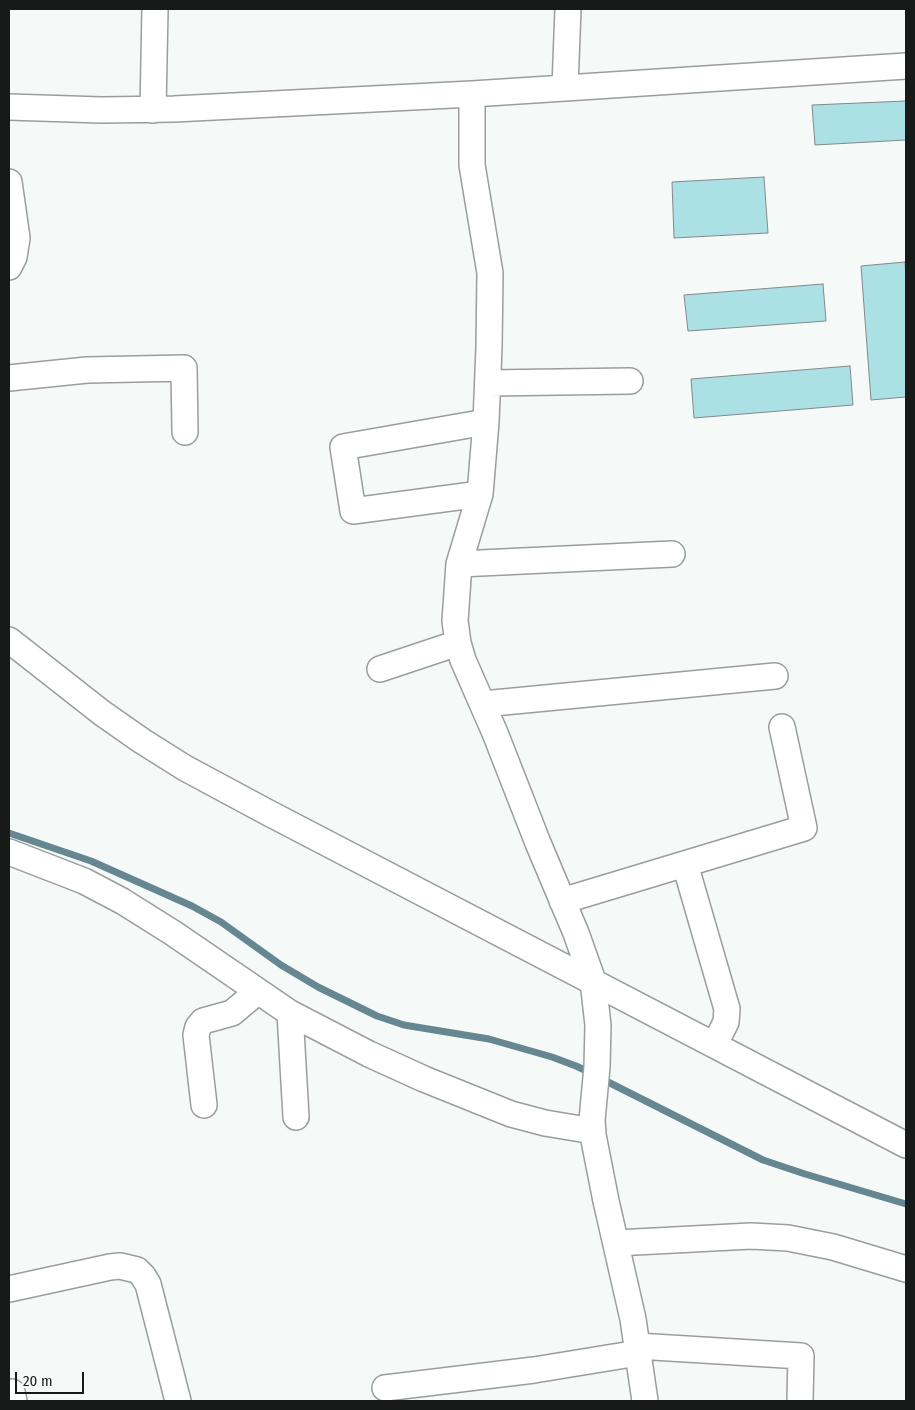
<!DOCTYPE html>
<html>
<head>
<meta charset="utf-8">
<style>
  body { margin:0 }
  #map { position:relative; width:915px; height:1410px; overflow:hidden; background:#f5faf9; font-family:"Fira Sans Condensed",sans-serif }
  canvas { display:block }
  .frame { position:absolute; inset:0; border:10px solid #181a1a; pointer-events:none }
  .scale { position:absolute; left:15px; top:1372px; width:69px; height:22px; box-sizing:border-box; border:2px solid #181a1a; border-top:0; padding-left:6px; font-size:15px; line-height:18px; white-space:nowrap; color:#181a1a; -webkit-text-stroke:4px #f5faf9; paint-order:stroke }
</style>
</head>
<body>
<div id="map">
<canvas width="915" height="1410"></canvas>
<div class="frame"></div>
<div class="scale">20 m</div>
</div>
<script>
const ctx = document.querySelector('canvas').getContext('2d');
ctx.lineJoin = 'round';
const toPath = rows => new Path2D(rows.map(r => 'M' + r).join(''));
function stroke(path, color, width, dash) { ctx.strokeStyle = color; ctx.lineWidth = width; ctx.lineCap = dash ? 'butt' : 'round'; ctx.setLineDash(dash || []); ctx.stroke(path); }
function fill(path, color) { ctx.fillStyle = color; ctx.fill(path, 'evenodd'); }
stroke(toPath([
  [9,833,91,861,192,906,221,922,281,965,318,987,377,1016,404,1025,489,1039,552,1057,576,1066,591,1073],
  [600,1078,763,1160,805,1174,906,1204]
]), '#668692', 7);
const building = toPath([
  [906,101,906,140,815,145,812,105,906,101],
  [764,177,768,233,674,238,672,182,764,177],
  [905,262,906,278,906,397,871,400,861,266,905,262],
  [823,284,826,321,688,331,684,295,823,284],
  [850,366,853,405,694,418,691,379,850,366]
]);
fill(building, '#abe0e4');
stroke(building, '#838889', 1);
const minor = toPath([
  [565,87,568,9],
  [472,94,472,165,490,273,489,347,486,422,480,494,459,564,455,621,458,643,463,660,495,733,538,843,576,933,593,981,598,1025,597,1067,592,1120,593,1135,606,1201,633,1319,645,1401],
  [9,107,101,110,174,109,472,94,906,66],
  [153,110,155,9],
  [9,182,17,238,14,257,9,267],
  [9,378,87,370,184,368,185,432],
  [488,383,630,381],
  [480,494,353,511,343,447,486,422],
  [459,564,672,554],
  [9,640,102,713,142,741,185,768,265,811,906,1145],
  [380,669,458,643],
  [483,704,775,676],
  [9,852,84,881,122,901,173,933,290,1013,369,1054,424,1079,511,1114,545,1123,593,1131],
  [685,864,727,1009,726,1022,715,1044],
  [562,901,804,828,782,727],
  [290,1013,296,1117],
  [204,1105,196,1035,198,1027,203,1021,232,1013,257,992],
  [616,1243,751,1236,788,1238,833,1247,906,1269],
  [9,1289,110,1267,120,1266,137,1270,143,1276,148,1284,178,1401],
  [637,1346,801,1356,800,1401],
  [385,1388,534,1370,638,1353],
  [12,1392,14,1401]
]);
stroke(minor, '#999e9d', 28);
stroke(minor, '#fff', 25);
</script>
</body>
</html>
